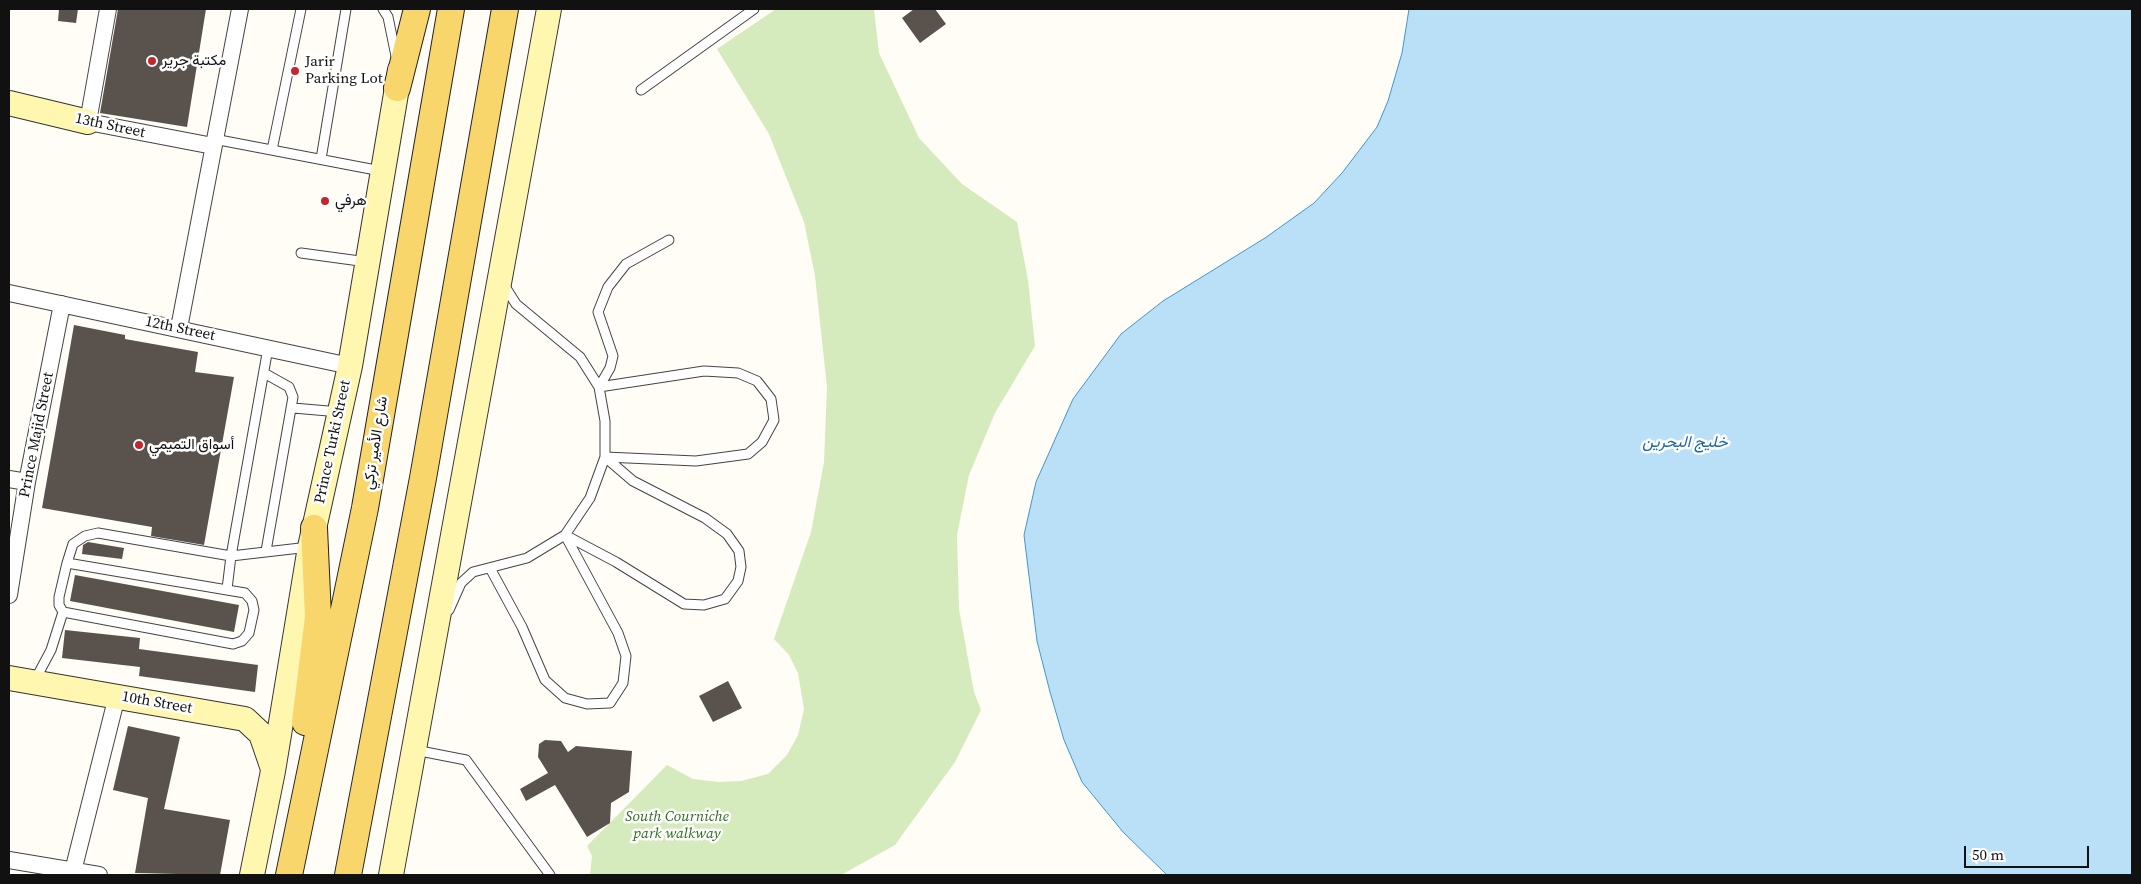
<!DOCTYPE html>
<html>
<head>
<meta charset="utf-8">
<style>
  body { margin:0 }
  #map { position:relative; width:2141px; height:884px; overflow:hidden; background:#fffdf5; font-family:"Source Serif 4",serif }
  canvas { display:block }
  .frame { position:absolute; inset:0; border:10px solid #111; pointer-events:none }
  .scale { position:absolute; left:1964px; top:846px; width:125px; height:22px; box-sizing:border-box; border:2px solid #111; border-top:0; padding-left:6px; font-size:15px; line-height:18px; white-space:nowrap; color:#111; -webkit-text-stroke:4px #fff; paint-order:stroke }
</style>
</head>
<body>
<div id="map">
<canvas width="2141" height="884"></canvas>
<div class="frame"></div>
<div class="scale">50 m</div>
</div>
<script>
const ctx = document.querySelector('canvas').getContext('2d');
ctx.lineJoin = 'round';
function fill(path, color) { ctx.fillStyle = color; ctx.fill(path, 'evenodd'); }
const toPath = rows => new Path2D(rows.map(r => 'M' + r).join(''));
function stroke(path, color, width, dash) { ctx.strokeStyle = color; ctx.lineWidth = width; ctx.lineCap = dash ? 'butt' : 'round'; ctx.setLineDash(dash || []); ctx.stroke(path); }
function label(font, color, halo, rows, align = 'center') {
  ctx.font = font + ' "Source Serif 4",Vazirmatn,serif'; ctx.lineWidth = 5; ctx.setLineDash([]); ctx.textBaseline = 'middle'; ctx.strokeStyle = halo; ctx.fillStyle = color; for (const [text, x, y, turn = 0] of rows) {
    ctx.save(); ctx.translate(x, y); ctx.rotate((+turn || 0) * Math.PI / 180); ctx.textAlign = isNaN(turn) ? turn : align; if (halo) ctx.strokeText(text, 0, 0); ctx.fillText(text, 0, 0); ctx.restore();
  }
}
fill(toPath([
  [776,9,874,9,879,53,919,138,962,184,1017,222,1028,280,1035,346,995,413,969,475,957,535,959,609,974,692,981,710,955,762,895,845,841,875,590,875,592,856,587,846,667,765,693,779,719,782,741,781,768,774,787,755,798,735,804,709,798,673,789,655,774,639,811,532,824,462,827,387,815,276,804,222,769,134,717,49]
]), '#d5ebbd');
const water = toPath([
  [1409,9,2132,9,2132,875,1167,875,1123,832,1082,782,1064,740,1050,692,1037,641,1024,535,1036,482,1073,399,1121,334,1163,301,1265,238,1314,203,1342,173,1377,127,1388,101,1402,53,1409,9]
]);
fill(water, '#b9e0f7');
stroke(water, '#3f96cf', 1);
fill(toPath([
  [59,9,78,9,76,23,58,21],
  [118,9,206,9,187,127,100,113],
  [914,9,935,9,946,24,920,43,902,18],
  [74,325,125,335,125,339,198,352,195,372,234,377,204,545,151,536,152,527,42,508],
  [88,542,124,548,122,559,82,554,83,545],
  [75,575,239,605,234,632,70,601],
  [65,630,140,638,139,649,258,665,255,692,139,676,140,667,62,658],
  [728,681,742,708,713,722,699,696],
  [128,726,180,737,164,809,230,820,220,875,135,873,148,798,113,790],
  [545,740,561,741,568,752,576,746,632,751,629,792,611,803,610,823,587,837,555,785,526,801,520,789,548,773,538,757,539,744]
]), '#5a524d');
const lane = toPath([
  [383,9,388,17,396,56],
  [641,90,754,9],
  [214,139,381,171],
  [272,150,301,9],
  [321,159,346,9],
  [301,253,367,262],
  [264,373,289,387,293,397,266,551],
  [599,387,704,371,738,373,757,381,771,399,774,420,762,442,748,454,696,461,605,457],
  [599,387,610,368,613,356,598,312,608,287,626,264,669,240],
  [293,408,340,412],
  [565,535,616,562,684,604,704,605,725,599,738,581,741,567,739,551,727,534,705,518,633,481,605,457],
  [67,563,245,593,252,601,254,610,249,633,242,641,233,644,63,612,59,605,59,597,67,563,73,544,85,536,98,533,231,556,309,547],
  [490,568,522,627,545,680,565,698,587,704,610,703,623,683,626,656,618,633,565,535],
  [227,589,231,556,268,348],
  [449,610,461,583,473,572,527,558,565,535,590,498,605,457,605,421,599,387,580,357,516,304,504,285],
  [35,680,51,650,63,612],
  [415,750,466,760,550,875]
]);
const street = toPath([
  [108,9,88,122,213,146],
  [9,293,350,366],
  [179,328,240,9],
  [9,479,27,482],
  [9,595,27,482,62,304],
  [9,860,99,875],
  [72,875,117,696]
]);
const secondary = toPath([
  [9,103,88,122],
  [9,678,245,719,261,734,272,766],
  [252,875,273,771,310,547,350,366,400,70],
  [391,875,549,9]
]);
const primary = toPath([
  [397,88,417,9],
  [305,722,318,617,314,528],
  [289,875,365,508,451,9],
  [348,875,423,478,505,9]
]);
stroke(lane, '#444', 11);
stroke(street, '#444', 18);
stroke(secondary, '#333', 26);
stroke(primary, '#222', 28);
stroke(lane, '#fff', 9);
stroke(street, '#fff', 16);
stroke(secondary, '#fff6b0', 24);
stroke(primary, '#f9d66b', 26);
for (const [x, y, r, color] of [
  [152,61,5,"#c4262e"],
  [295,71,5,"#c4262e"],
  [325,201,5,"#c4262e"],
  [139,445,5,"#c4262e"]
]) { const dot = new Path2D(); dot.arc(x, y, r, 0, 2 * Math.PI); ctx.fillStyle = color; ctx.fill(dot); stroke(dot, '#fff', 2); }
label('15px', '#111', '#fff', [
  ["مكتبة جرير",162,61],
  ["Jarir",305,62],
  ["Parking Lot",305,79],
  ["هرفي",335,201],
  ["أسواق التميمي",149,445]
], 'left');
label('15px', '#111', '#fff', [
  ["13th Street",110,126,12],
  ["12th Street",180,329,12],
  ["Prince Majid Street",37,435,-79],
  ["Prince Turki Street",333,442,-78],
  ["شارع الأمير تركي",376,443,-81],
  ["10th Street",157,703,10]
]);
label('italic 15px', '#2f6b1f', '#fff', [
  ["South Courniche",677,817],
  ["park walkway",677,834]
]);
label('italic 16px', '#1768a6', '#fff', [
  ["خليج البحرين",1685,443]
]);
</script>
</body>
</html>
